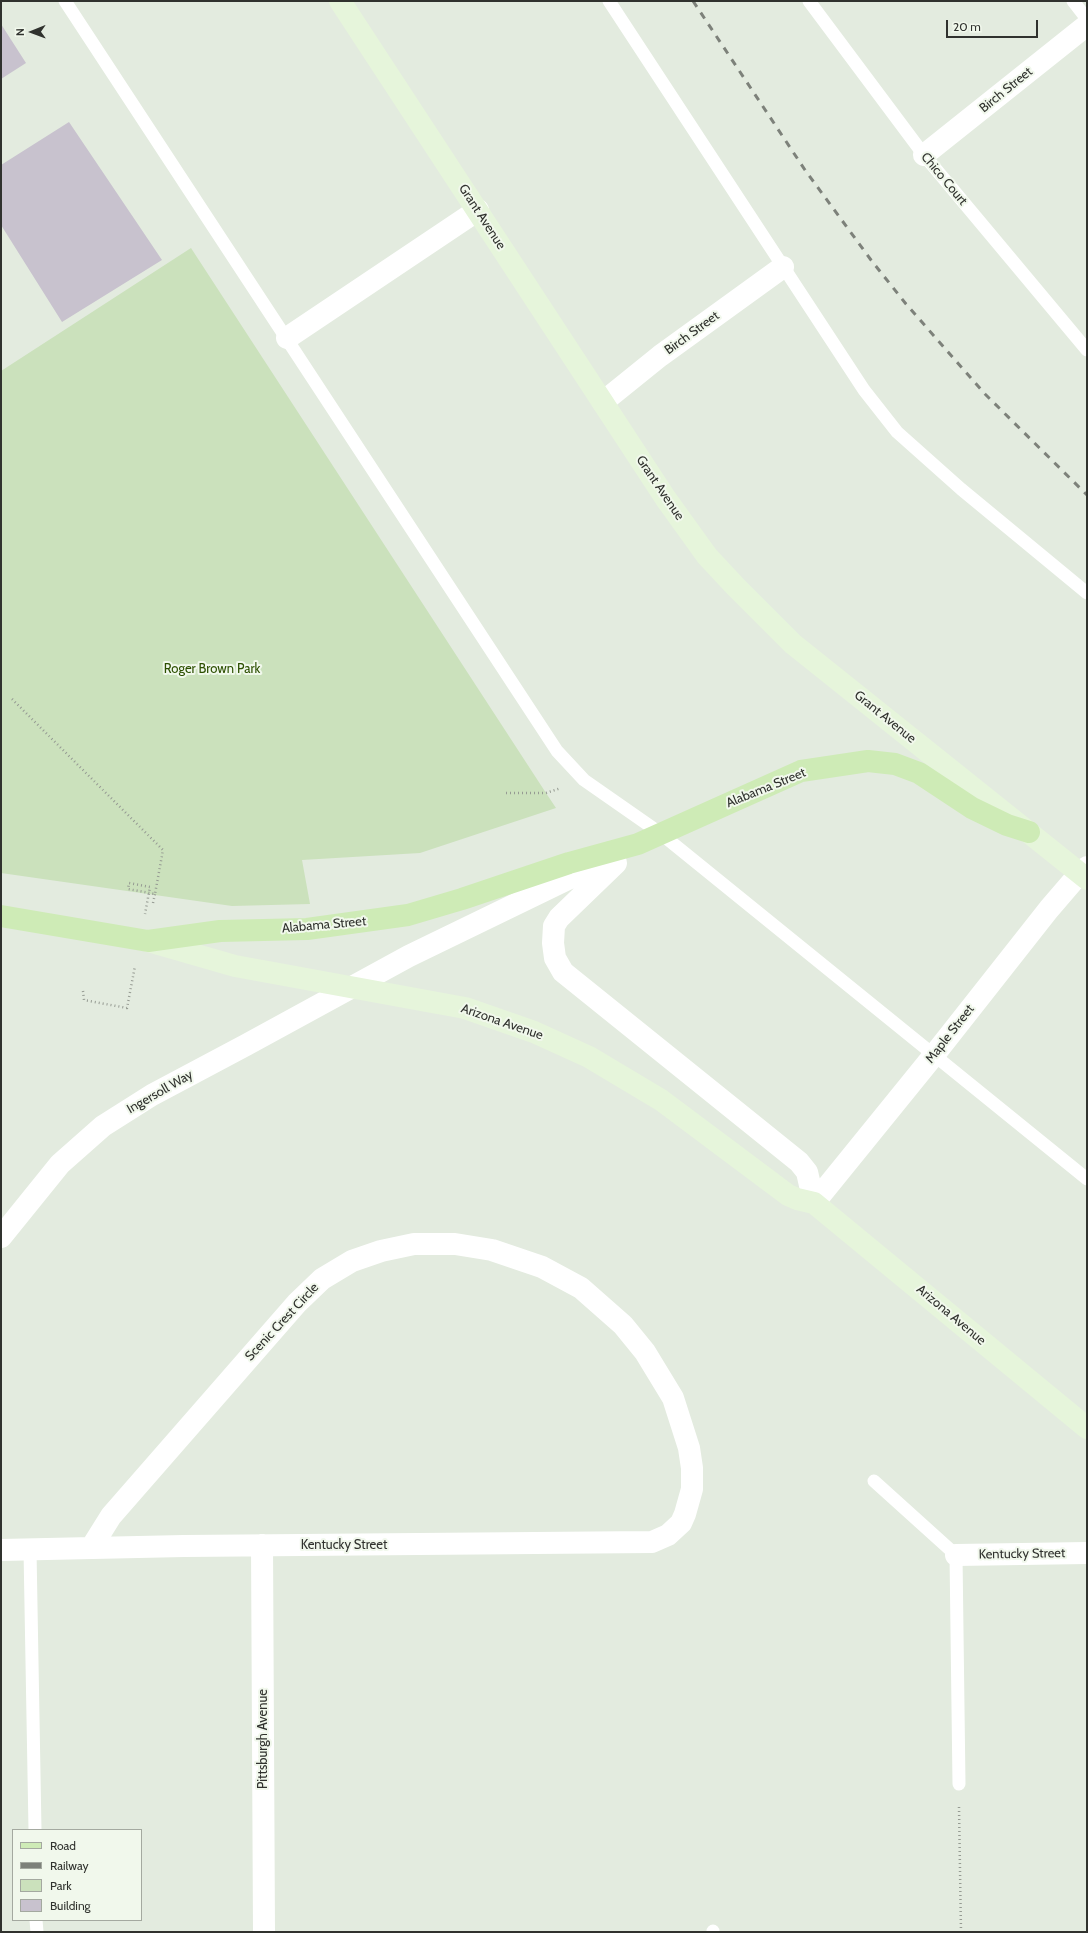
<!DOCTYPE html>
<html>
<head>
<meta charset="utf-8">
<style>
  body { margin:0 }
  #map { position:relative; width:1088px; height:1933px; overflow:hidden; background:#e3ebdf; font-family:Cabin,sans-serif }
  canvas { display:block }
  .frame { position:absolute; inset:0; border:2px solid #30322e; pointer-events:none }
  .legend { position:absolute; left:12px; top:1829px; width:130px; height:92px; box-sizing:border-box; background:#f1f8ec; border:1px solid #a4a9a0; margin:0; padding:5px 7px; list-style:none; font-size:12px; color:#30322e }
  .legend li { display:flex; align-items:center; gap:8px; height:20px }
  .legend b { width:20px; border:1px solid #a4a9a0 }
  .north { position:absolute; left:12px; top:12px; width:40px; height:40px; -webkit-text-stroke:3px #f1f8ec; paint-order:stroke; rotate:269deg; font-size:11px; font-weight:700; line-height:16px; text-align:center; color:#30322e }
  .north::after { content:''; display:block; margin:auto; width:14px; height:18px; background:#30322e; clip-path:polygon(50% 0,100% 100%,50% 72%,0 100%) }
  .scale { position:absolute; left:946px; top:20px; width:92px; height:18px; box-sizing:border-box; border:2px solid #30322e; border-top:0; padding-left:5px; font-size:12px; line-height:14px; white-space:nowrap; color:#30322e; -webkit-text-stroke:3px #f1f8ec; paint-order:stroke }
</style>
</head>
<body>
<div id="map">
<canvas width="1088" height="1933"></canvas>
<div class="frame"></div>
<ul class="legend">
<li><b style="height:5px;background:#ceebb6"></b>Road</li>
<li><b style="height:5px;background:#7d817a"></b>Railway</li>
<li><b style="height:11px;background:#cbe1bc"></b>Park</li>
<li><b style="height:11px;background:#c8c2ce"></b>Building</li>
</ul>
<div class="north">N</div>
<div class="scale">20 m</div>
</div>
<script>
const ctx = document.querySelector('canvas').getContext('2d');
ctx.lineJoin = 'round';
function fill(path, color) { ctx.fillStyle = color; ctx.fill(path, 'evenodd'); }
const toPath = rows => new Path2D(rows.map(r => 'M' + r).join(''));
function stroke(path, color, width, dash) { ctx.strokeStyle = color; ctx.lineWidth = width; ctx.lineCap = dash ? 'butt' : 'round'; ctx.setLineDash(dash || []); ctx.stroke(path); }
function label(font, color, halo, rows, align = 'center') {
  ctx.font = font + ' Cabin,sans-serif'; ctx.lineWidth = 4; ctx.setLineDash([]); ctx.textBaseline = 'middle'; ctx.strokeStyle = halo; ctx.fillStyle = color; for (const [text, x, y, turn = 0] of rows) {
    ctx.save(); ctx.translate(x, y); ctx.rotate((+turn || 0) * Math.PI / 180); ctx.textAlign = isNaN(turn) ? turn : align; if (halo) ctx.strokeText(text, 0, 0); ctx.fillText(text, 0, 0); ctx.restore();
  }
}
fill(toPath([
  [191,248,546,793,556,808,420,853,302,860,310,904,232,906,1,873,1,371]
]), '#cbe1bc');
fill(toPath([
  [1,24,26,63,1,79],
  [69,122,162,260,62,322,1,225,1,165]
]), '#c8c2ce');
stroke(toPath([
  [12,699,163,850,155,894,128,889,129,883,150,887,145,914],
  [506,793,546,793,561,788],
  [153,903,155,894],
  [83,991,84,1000,127,1008,135,966],
  [959,1807,961,1932]
]), '#969b93', 2.5, [1, 3]);
stroke(toPath([
  [65,1,557,751,584,780,660,833,1087,1179],
  [609,1,864,390,897,432,961,489,1087,593],
  [809,1,924,155,1087,350],
  [1073,1,1087,19],
  [874,1481,956,1555,959,1784],
  [30,1550,35,1830],
  [36,1920,37,1932],
  [713,1931,713,1932]
]), '#fff', 13);
stroke(toPath([
  [924,155,1087,25],
  [287,338,478,210],
  [603,402,660,356,783,267],
  [616,863,559,918,554,926,553,943,555,958,563,972,799,1162,807,1172,814,1203],
  [814,1203,934,1055,1049,909,1080,873,1087,867],
  [1,1237,60,1164,103,1126,152,1095,246,1045,409,956,615,856],
  [262,1545,264,1932],
  [1,1550,184,1546,652,1542,668,1535,681,1523,685,1514,692,1489,692,1468,689,1448,673,1398,645,1352,623,1325,581,1288,542,1267,492,1250,455,1244,414,1244,381,1251,352,1261,322,1279,297,1303,111,1516,91,1548],
  [956,1555,1087,1553]
]), '#fff', 22);
stroke(toPath([
  [340,1,666,499,707,556,735,586,793,644,1087,879],
  [148,941,235,966,465,1008,534,1032,589,1057,661,1100,788,1195,797,1199,814,1203,1087,1428]
]), '#e6f5db', 22);
stroke(toPath([
  [1,916,148,941,220,931,307,929,408,915,462,899,569,863,638,844,801,771,868,761,895,764,919,773,972,808,1007,825,1029,832]
]), '#ceebb6', 22);
stroke(toPath([
  [693,1,805,170,871,260,906,304,985,394,1087,495]
]), '#7d817a', 3, [7, 7]);
label('13px', '#30322e', '#f1f8ec', [
  ["Birch Street",1006,90,-39],
  ["Chico Court",944,179,50],
  ["Grant Avenue",482,217,57],
  ["Birch Street",692,333,-36],
  ["Grant Avenue",660,488,56],
  ["Grant Avenue",885,717,39],
  ["Alabama Street",766,788,-22],
  ["Alabama Street",324,925,-5],
  ["Arizona Avenue",502,1022,19],
  ["Maple Street",950,1034,-52],
  ["Ingersoll Way",160,1092,-30],
  ["Arizona Avenue",951,1315,40],
  ["Scenic Crest Circle",282,1322,-47],
  ["Kentucky Street",344,1545],
  ["Kentucky Street",1022,1554,-1],
  ["Pittsburgh Avenue",263,1739,-90]
]);
label('13px', '#2c4f00', '#f1f8ec', [
  ["Roger Brown Park",212,669]
]);
</script>
</body>
</html>
